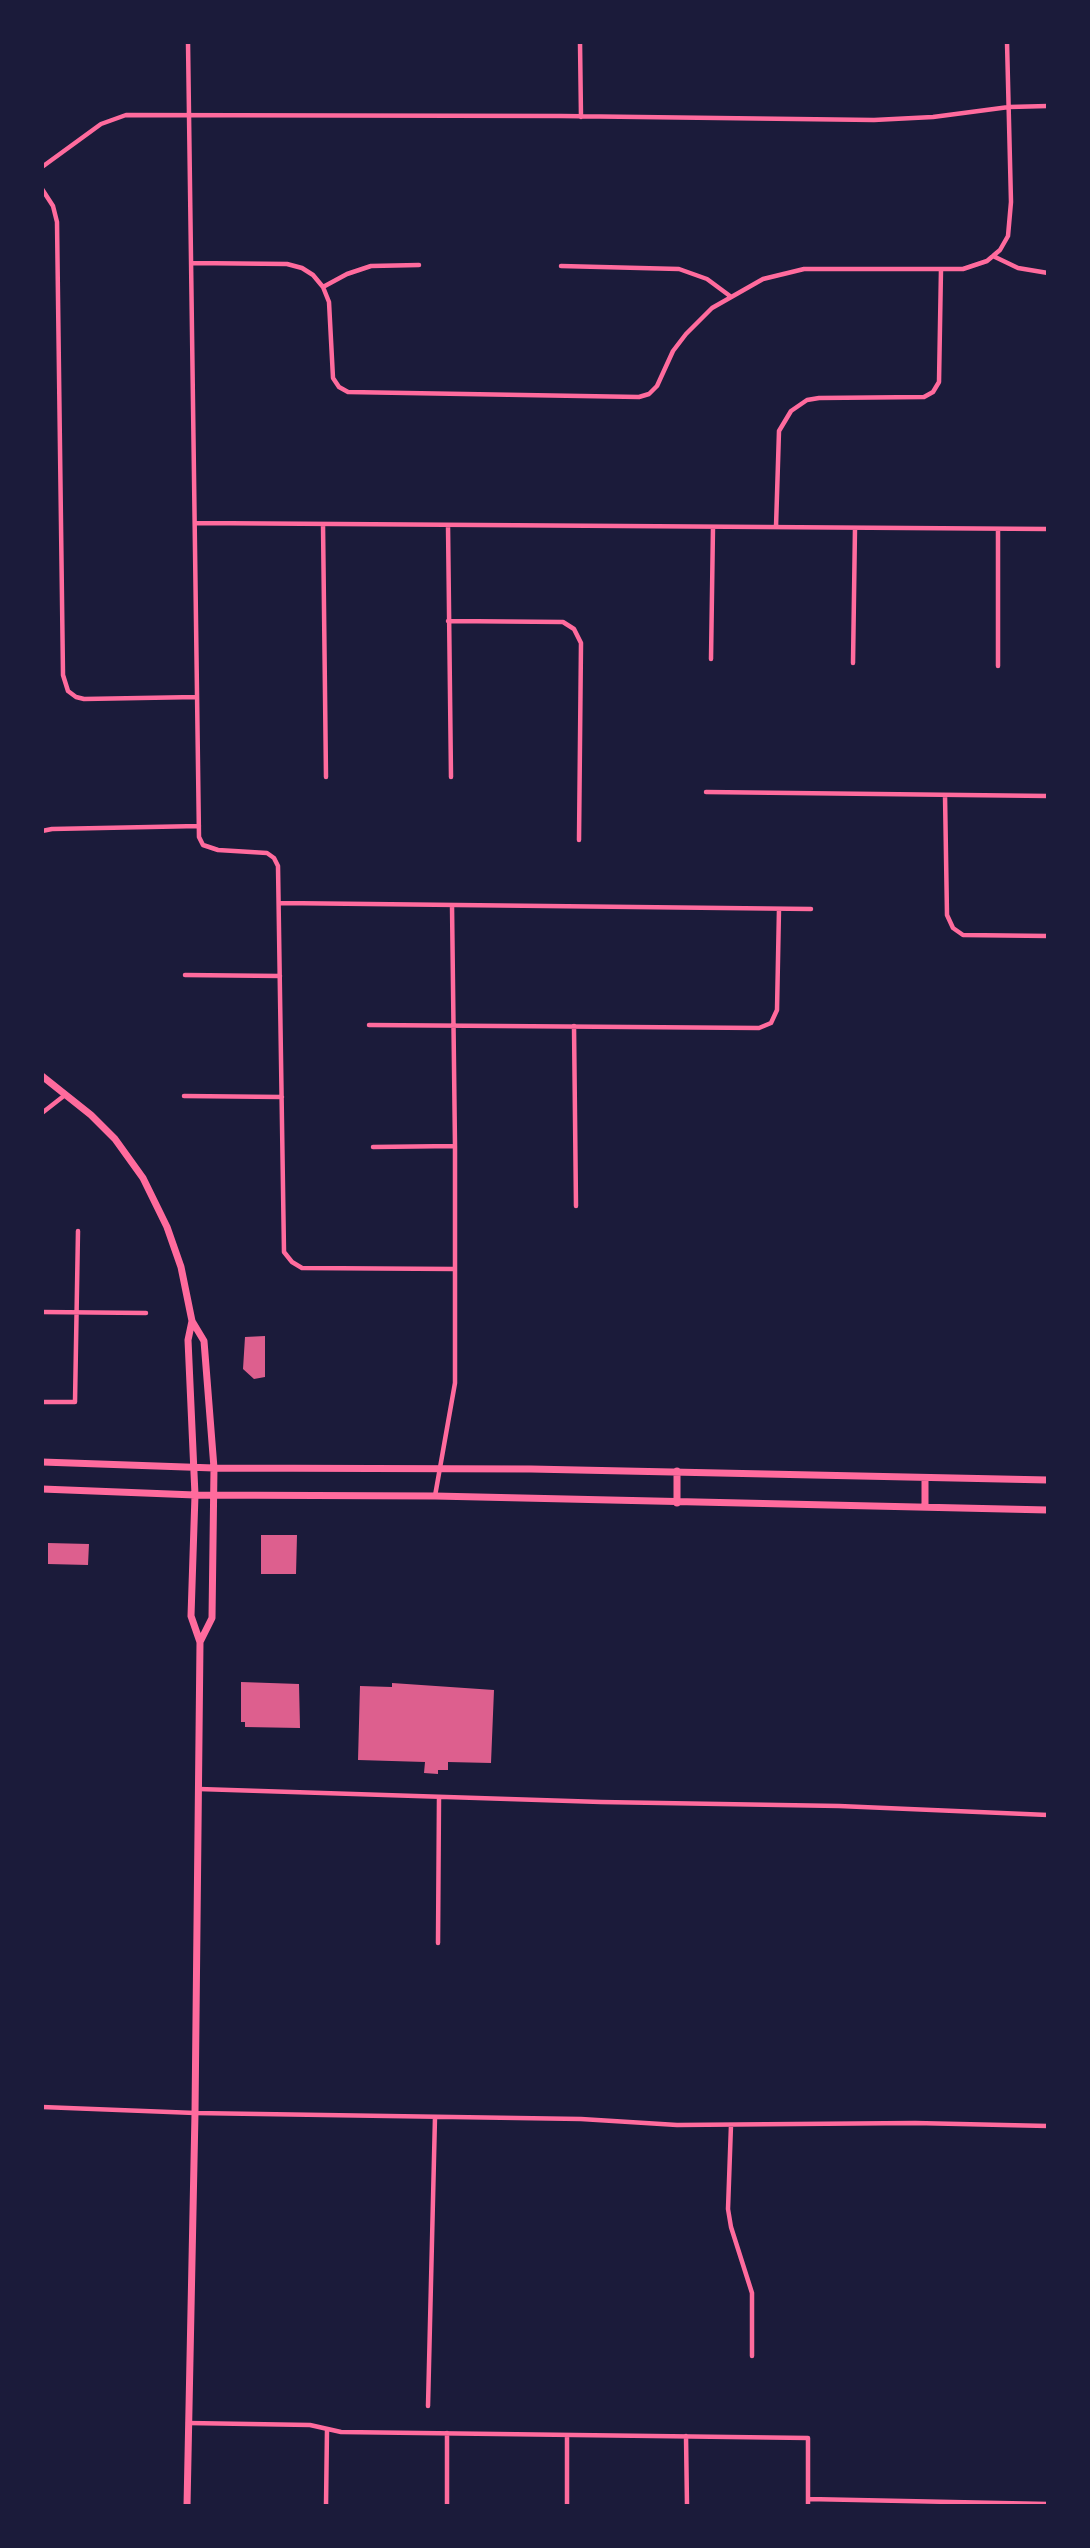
<!DOCTYPE html>
<html>
<head>
<meta charset="utf-8">
<style>
  body { margin:0 }
  #map { position:relative; width:1090px; height:2548px; overflow:hidden; background:#1b1b3a; font-family:"Alegreya Sans",sans-serif }
  canvas { display:block }
  .frame { position:absolute; inset:0; border:44px solid #1b1b3a; pointer-events:none }
</style>
</head>
<body>
<div id="map">
<canvas width="1090" height="2548"></canvas>
<div class="frame"></div>
</div>
<script>
const ctx = document.querySelector('canvas').getContext('2d');
ctx.lineJoin = 'round';
function fill(path, color) { ctx.fillStyle = color; ctx.fill(path, 'evenodd'); }
const toPath = rows => new Path2D(rows.map(r => 'M' + r).join(''));
function stroke(path, color, width, dash) { ctx.strokeStyle = color; ctx.lineWidth = width; ctx.lineCap = dash ? 'butt' : 'round'; ctx.setLineDash(dash || []); ctx.stroke(path); }
fill(toPath([
  [265,1336,265,1377,254,1379,243,1369,245,1337],
  [261,1535,297,1535,296,1574,261,1574],
  [48,1543,89,1544,88,1565,48,1564],
  [241,1682,299,1684,300,1728,245,1727,245,1722,241,1722],
  [392,1683,494,1690,491,1763,448,1762,448,1770,438,1770,438,1774,424,1773,425,1762,358,1760,360,1686,392,1687]
]), '#dd5f8e');
stroke(toPath([
  [188,42,199,837,203,845,218,850,267,853,274,858,278,866,284,1252,292,1262,302,1268,455,1269],
  [580,42,581,117],
  [42,167,101,124,126,115,561,116,874,120,933,117,1009,107,1048,106],
  [42,189,53,206,57,222,63,675,68,691,76,697,84,699,197,697],
  [993,256,1018,268,1048,273],
  [191,263,287,264,302,268,313,275,323,287,329,302,333,378,339,387,348,392,639,397,649,394,657,386,673,351,686,334,712,308,763,279,804,269,963,269,987,261,1000,250,1008,236,1011,202,1007,42],
  [561,266,679,269,707,279,730,296],
  [323,287,347,274,371,266,419,265],
  [195,523,1048,529],
  [323,524,326,777],
  [448,525,451,777],
  [776,527,779,431,791,411,807,400,819,398,924,397,933,392,939,382,941,269],
  [448,621,563,622,574,629,581,643,579,840],
  [711,659,713,527],
  [853,663,855,528],
  [998,666,998,530],
  [706,792,1048,796],
  [945,795,947,915,953,928,963,935,1048,936],
  [42,831,52,829,199,826],
  [280,903,811,909],
  [185,975,280,976],
  [369,1025,759,1028,771,1023,777,1010,779,909],
  [574,1026,576,1206],
  [184,1096,282,1097],
  [42,1113,65,1095],
  [373,1147,455,1146],
  [42,1312,146,1313],
  [42,1402,75,1402,78,1231],
  [435,1496,455,1383,455,1146,452,905],
  [199,1789,601,1802,839,1806,1048,1815],
  [438,1943,439,1797],
  [42,2107,195,2113,581,2119,677,2125,915,2123,1048,2126],
  [731,2125,728,2209,731,2227,752,2293,752,2356],
  [428,2406,435,2117],
  [188,2423,310,2425,341,2432,808,2438,808,2506],
  [686,2436,687,2506],
  [808,2499,1048,2504],
  [326,2506,327,2429],
  [447,2506,447,2433],
  [567,2506,567,2435]
]), '#ff6b9d', 4.5);
stroke(toPath([
  [42,1076,91,1115,115,1139,143,1178,167,1227,181,1267,192,1321,204,1341,214,1468,212,1618,200,1642],
  [42,1462,214,1468,531,1469,1048,1480],
  [925,1478,925,1507],
  [42,1489,195,1495,435,1496,1048,1510],
  [677,1503,677,1471],
  [187,2506,195,2113,200,1642,191,1616,195,1495,188,1340,192,1321]
]), '#ff6b9d', 7);
</script>
</body>
</html>
